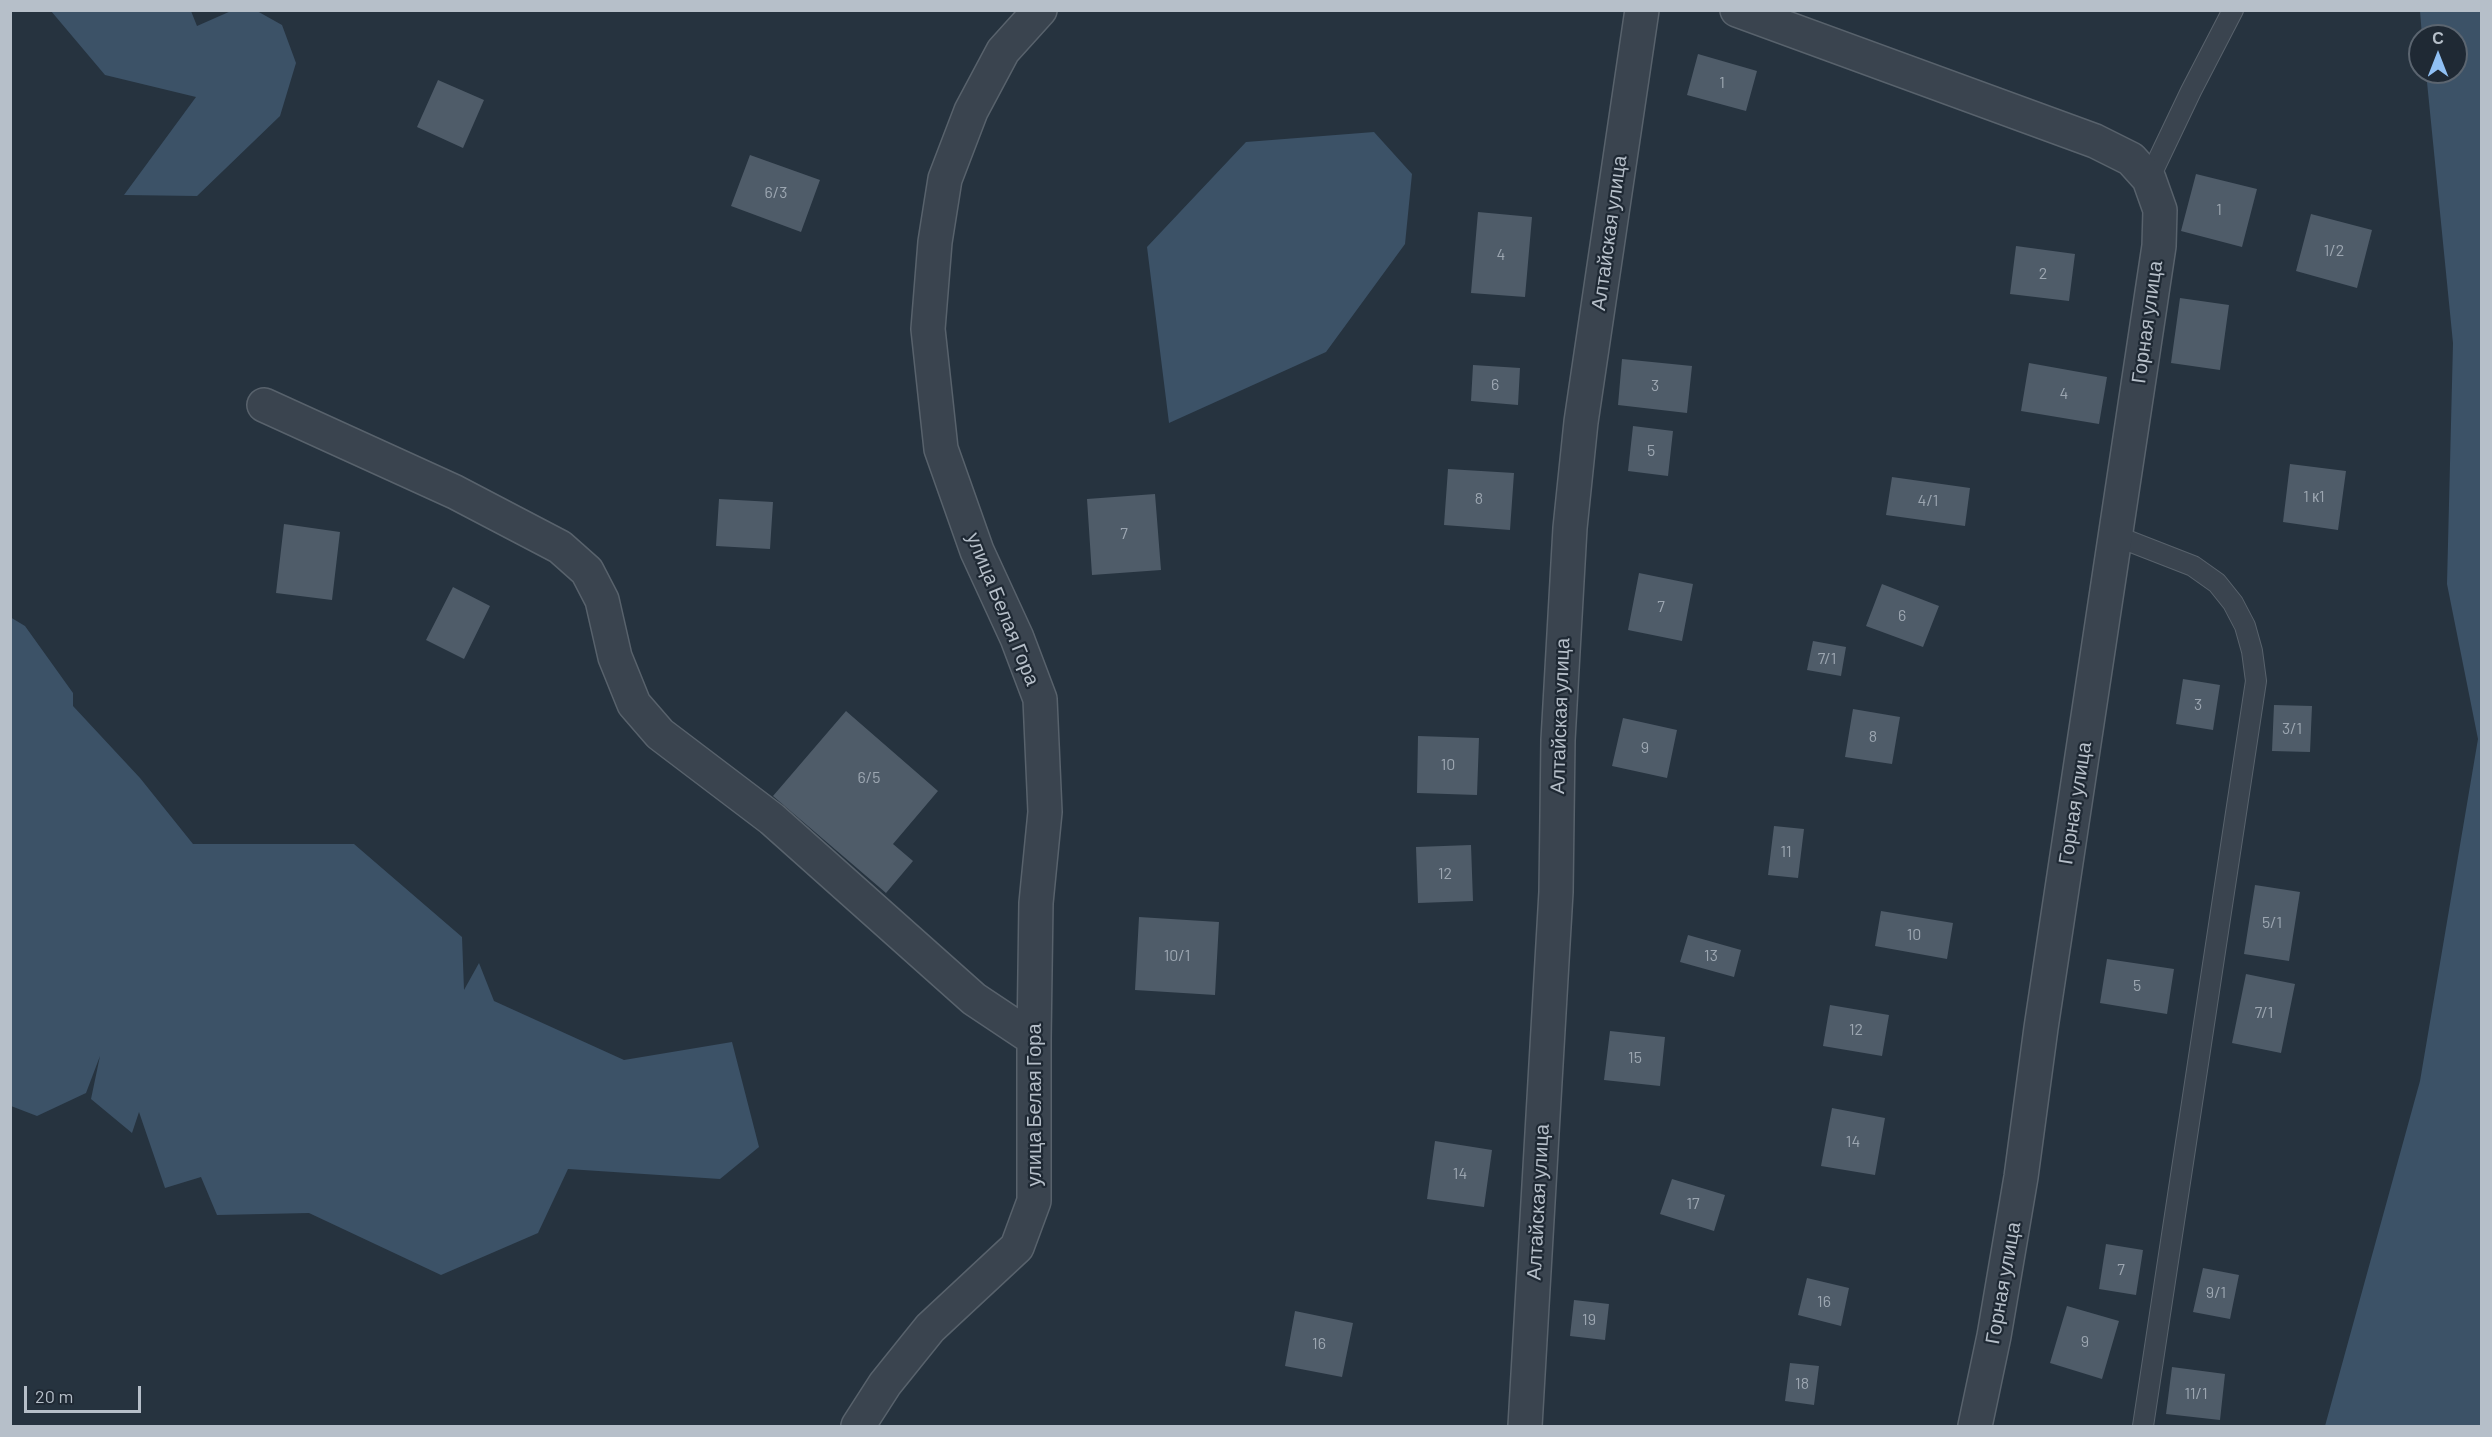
<!DOCTYPE html>
<html>
<head>
<meta charset="utf-8">
<style>
  body { margin:0 }
  #map { position:relative; width:2492px; height:1437px; overflow:hidden; background:#26333f; font-family:Barlow,sans-serif }
  canvas { display:block }
  .frame { position:absolute; inset:0; border:12px solid #b6bfc9; pointer-events:none }
  .north { position:absolute; left:2408px; top:24px; width:60px; height:60px; box-sizing:border-box; background:#1f2934; border:2px solid #5b6570; border-radius:50%; rotate:0deg; font-size:16px; font-weight:700; line-height:24px; text-align:center; color:#b6bfc9 }
  .north::after { content:''; display:block; margin:auto; width:21px; height:27px; background:#90c0f4; clip-path:polygon(50% 0,100% 100%,50% 72%,0 100%) }
  .scale { position:absolute; left:24px; top:1386px; width:117px; height:27px; box-sizing:border-box; border:3px solid #b6bfc9; border-top:0; padding-left:8px; font-size:18px; line-height:21px; white-space:nowrap; color:#b6bfc9; -webkit-text-stroke:4px #1f2934; paint-order:stroke }
</style>
</head>
<body>
<div id="map">
<canvas width="2492" height="1437"></canvas>
<div class="frame"></div>
<div class="north">С</div>
<div class="scale">20 m</div>
</div>
<script>
const ctx = document.querySelector('canvas').getContext('2d');
ctx.lineJoin = 'round';
function fill(path, color) { ctx.fillStyle = color; ctx.fill(path, 'evenodd'); }
const toPath = rows => new Path2D(rows.map(r => 'M' + r).join(''));
function stroke(path, color, width, dash) { ctx.strokeStyle = color; ctx.lineWidth = width; ctx.lineCap = dash ? 'butt' : 'round'; ctx.setLineDash(dash || []); ctx.stroke(path); }
function label(font, color, halo, rows, align = 'center') {
  ctx.font = font + ' Barlow,sans-serif'; ctx.lineWidth = 4.5; ctx.setLineDash([]); ctx.textBaseline = 'middle'; ctx.strokeStyle = halo; ctx.fillStyle = color; for (const [text, x, y, turn = 0] of rows) {
    ctx.save(); ctx.translate(x, y); ctx.rotate((+turn || 0) * Math.PI / 180); ctx.textAlign = isNaN(turn) ? turn : align; if (halo) ctx.strokeText(text, 0, 0); ctx.fillText(text, 0, 0); ctx.restore();
  }
}
fill(toPath([
  [51,11,191,11,197,26,231,11,257,11,282,25,296,63,280,116,197,196,124,195,196,97,105,75],
  [2420,11,2482,11,2481,1426,2325,1426,2420,1081,2478,739,2447,584,2453,343,2426,72,2456,72,2456,36,2422,36],
  [1374,132,1412,174,1405,244,1326,352,1169,423,1147,247,1246,142],
  [10,617,25,626,73,693,73,706,140,778,193,844,354,844,462,937,464,990,479,963,494,1001,624,1060,732,1042,759,1147,720,1179,568,1169,538,1233,441,1275,309,1213,217,1215,201,1177,165,1188,139,1112,132,1133,91,1099,100,1056,86,1093,37,1116,11,1106]
]), '#3c5267');
fill(toPath([
  [1698,54,1757,71,1746,111,1687,95],
  [438,80,484,100,463,148,417,127],
  [750,155,820,180,801,232,731,206],
  [2196,174,2257,189,2242,247,2181,231],
  [1478,212,1532,217,1525,297,1471,293],
  [2311,214,2372,230,2357,288,2296,271],
  [2016,246,2075,254,2069,301,2010,294],
  [2180,298,2229,305,2220,370,2171,363],
  [1622,359,1692,366,1687,413,1618,405],
  [2029,363,2107,377,2099,424,2021,411],
  [1473,365,1520,368,1518,405,1471,401],
  [1633,426,1673,431,1668,476,1628,471],
  [2290,464,2346,471,2338,530,2283,522],
  [1448,469,1514,473,1510,530,1444,525],
  [1892,477,1970,488,1965,526,1886,515],
  [1155,494,1161,570,1092,575,1087,499],
  [719,499,773,502,770,549,716,546],
  [284,524,340,532,332,600,276,593],
  [1639,573,1693,584,1682,641,1628,630],
  [1882,584,1939,606,1923,647,1866,626],
  [453,587,490,606,464,659,426,640],
  [1813,641,1846,647,1841,676,1807,670],
  [2183,679,2220,685,2213,730,2176,724],
  [2274,705,2312,706,2310,752,2272,751],
  [1853,709,1900,717,1892,764,1845,757],
  [846,711,938,791,893,844,913,861,886,893,773,796],
  [1623,718,1677,730,1667,778,1612,766],
  [1418,736,1479,738,1477,795,1417,793],
  [1774,826,1804,829,1798,878,1768,875],
  [1471,845,1473,901,1418,903,1416,847],
  [2255,885,2300,892,2289,961,2244,954],
  [1881,911,1953,923,1947,959,1875,946],
  [1139,917,1219,922,1215,995,1135,990],
  [1688,935,1741,950,1734,977,1680,962],
  [2107,959,2174,969,2167,1014,2100,1003],
  [2246,974,2295,984,2281,1053,2232,1043],
  [1830,1005,1889,1015,1882,1056,1823,1046],
  [1610,1031,1665,1037,1660,1086,1604,1080],
  [1832,1108,1885,1118,1875,1175,1821,1166],
  [1435,1141,1492,1150,1484,1207,1427,1199],
  [1672,1179,1725,1195,1714,1231,1660,1214],
  [2106,1244,2143,1250,2136,1295,2099,1289],
  [2203,1268,2239,1275,2230,1319,2193,1312],
  [1807,1278,1849,1288,1841,1326,1798,1315],
  [1574,1300,1609,1304,1605,1340,1570,1336],
  [2067,1306,2119,1321,2102,1379,2050,1363],
  [1295,1311,1353,1323,1342,1377,1285,1366],
  [1790,1363,1819,1366,1814,1405,1785,1401],
  [2172,1367,2225,1374,2220,1420,2166,1414]
]), '#4f5c69');
const lane = toPath([
  [2149,179,2191,91,2233,10],
  [2116,536,2193,566,2217,583,2233,603,2245,626,2252,651,2256,681,2143,1426]
]);
const street = toPath([
  [1737,10,2095,141,2131,159,2149,179,2160,210,2159,246,2041,1028,2021,1177,1994,1336,1975,1426],
  [264,405,455,492,560,547,587,571,602,600,615,657,634,704,660,734,772,819,974,999,1034,1039],
  [858,1426,885,1384,930,1328,1017,1247,1034,1201,1034,1039,1036,903,1045,812,1040,699,1017,638,977,551,941,449,928,329,935,242,945,179,971,111,1003,51,1040,10],
  [1525,1426,1556,892,1558,740,1570,528,1581,422,1642,10]
]);
stroke(lane, '#58626c', 22);
stroke(street, '#58626c', 36);
stroke(lane, '#3a444f', 20);
stroke(street, '#3a444f', 33);
label('16px', '#9ca6b1', null, [
  ["1",1722,83],
  ["6/3",776,193],
  ["1",2219,210],
  ["1/2",2334,251],
  ["4",1501,255],
  ["2",2043,274],
  ["6",1495,385],
  ["3",1655,386],
  ["4",2064,394],
  ["5",1651,451],
  ["1 к1",2314,497],
  ["8",1479,499],
  ["4/1",1928,501],
  ["7",1124,534],
  ["7",1661,607],
  ["6",1902,616],
  ["7/1",1827,659],
  ["3",2198,705],
  ["3/1",2292,729],
  ["8",1873,737],
  ["9",1645,748],
  ["10",1448,765],
  ["6/5",869,778],
  ["11",1786,852],
  ["12",1445,874],
  ["5/1",2272,923],
  ["10",1914,935],
  ["10/1",1177,956],
  ["13",1711,956],
  ["5",2137,986],
  ["7/1",2264,1013],
  ["12",1856,1030],
  ["15",1635,1058],
  ["14",1853,1142],
  ["14",1460,1174],
  ["17",1693,1204],
  ["7",2121,1270],
  ["9/1",2216,1293],
  ["16",1824,1302],
  ["19",1589,1320],
  ["9",2085,1342],
  ["16",1319,1344],
  ["18",1802,1384],
  ["11/1",2196,1394]
]);
label('20px', '#b6bfc9', '#1f2934', [
  ["Алтайская улица",1609,233,-82],
  ["Горная улица",2147,322,-82],
  ["улица Белая Гора",1003,609,68],
  ["Алтайская улица",1560,716,-88],
  ["Горная улица",2075,803,-81],
  ["улица Белая Гора",1034,1105,-90],
  ["Алтайская улица",1538,1202,-87],
  ["Горная улица",2003,1283,-80]
]);
</script>
</body>
</html>
